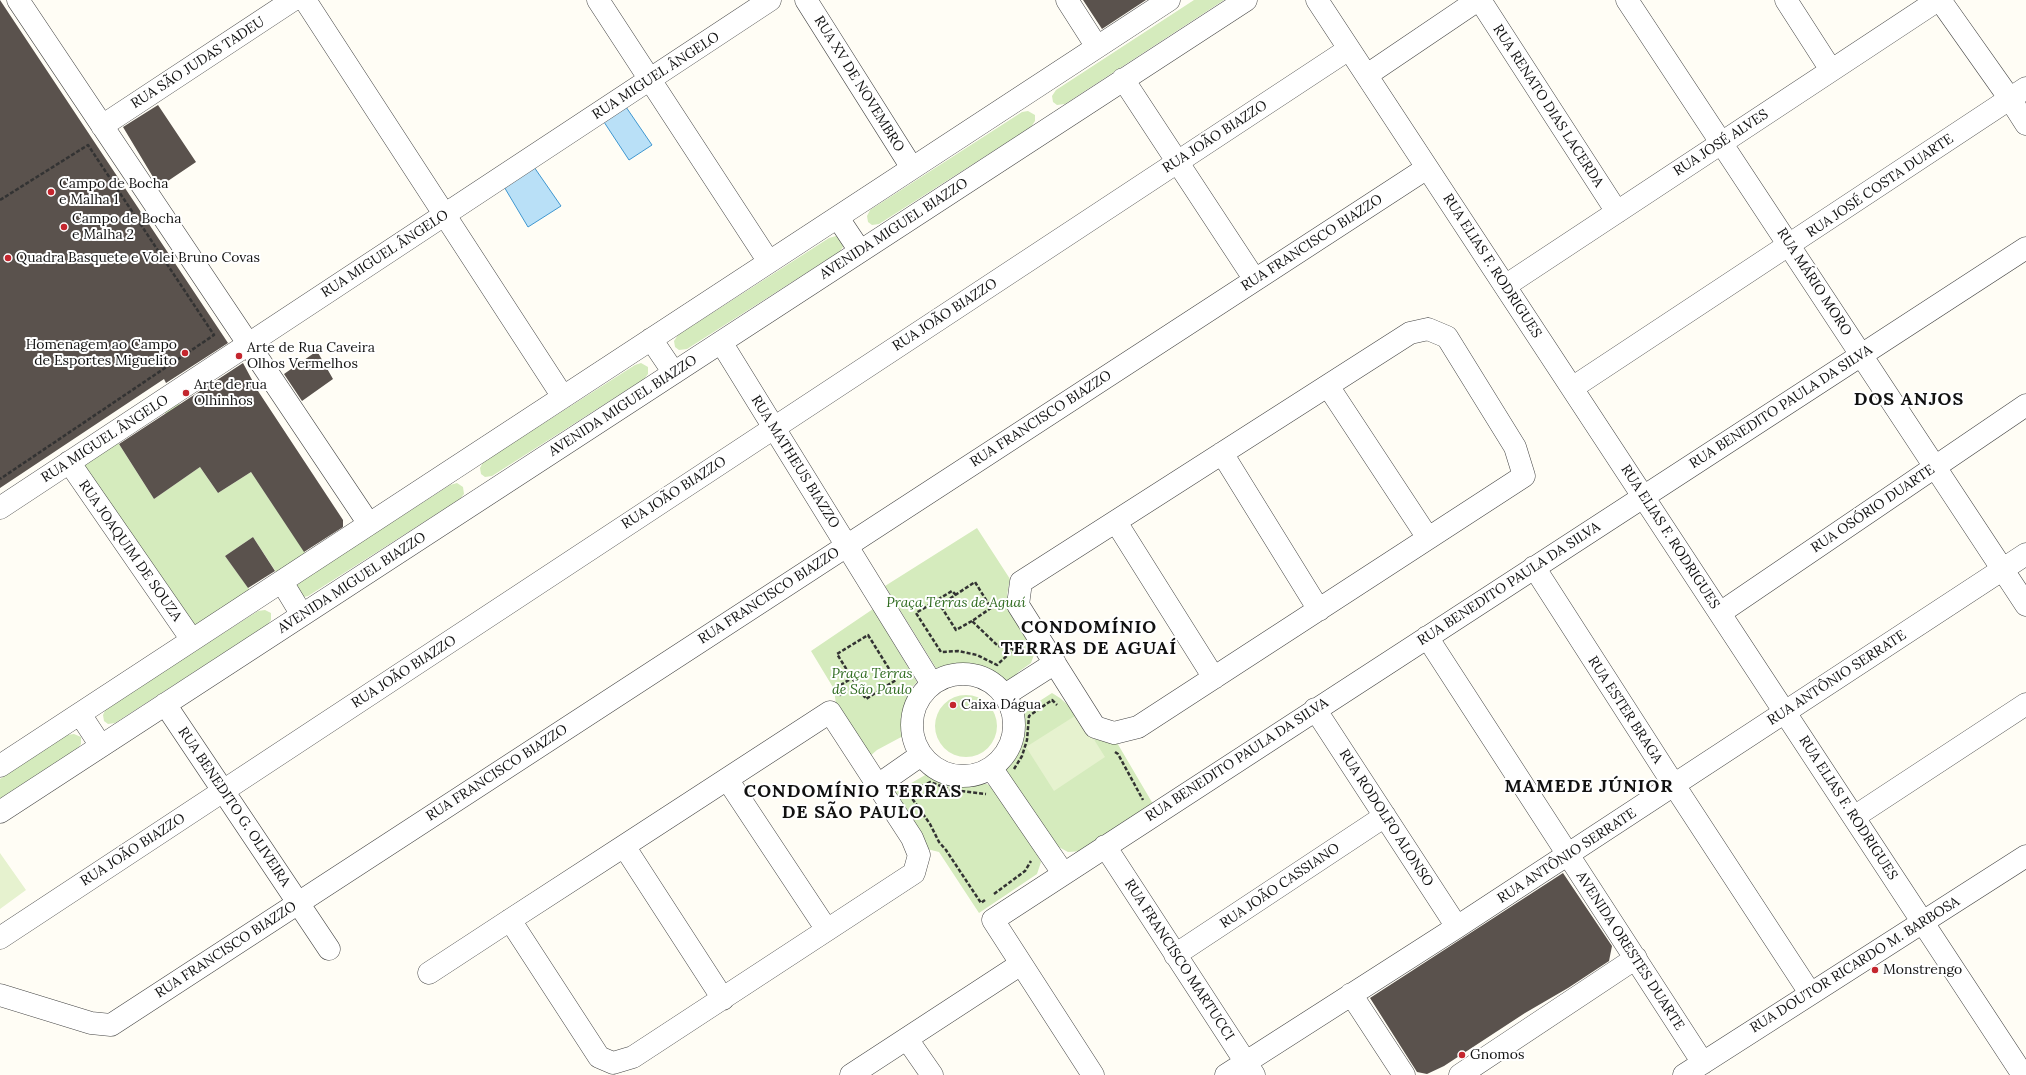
<!DOCTYPE html>
<html>
<head>
<meta charset="utf-8">
<style>
  body { margin:0 }
  canvas { display:block; background:#fffdf5 }
</style>
</head>
<body>
<canvas width="2026" height="1075"></canvas>
<script>
const ctx = document.querySelector('canvas').getContext('2d');
ctx.lineJoin = 'round';
function fill(path, color) { ctx.fillStyle = color; ctx.fill(path, 'evenodd'); }
const toPath = rows => new Path2D(rows.map(r => 'M' + r).join(''));
function stroke(path, color, width, dash) { ctx.strokeStyle = color; ctx.lineWidth = width; ctx.lineCap = dash ? 'butt' : 'round'; ctx.setLineDash(dash || []); ctx.stroke(path); }
function label(font, color, halo, rows, align = 'center') {
  ctx.font = font + ' Lora,serif'; ctx.lineWidth = 4; ctx.setLineDash([]); ctx.textBaseline = 'middle'; ctx.strokeStyle = halo; ctx.fillStyle = color; for (const [text, x, y, turn = 0] of rows) {
    ctx.save(); ctx.translate(x, y); ctx.rotate((+turn || 0) * Math.PI / 180); ctx.textAlign = isNaN(turn) ? turn : align; if (halo) ctx.strokeText(text, 0, 0); ctx.fillText(text, 0, 0); ctx.restore();
  }
}
fill(toPath([
  [1194,0,1224,0,1065,104,1057,105,1053,102,1052,96,1056,90],
  [1028,111,1035,115,1035,121,1031,127,879,224,872,225,868,222,867,216,870,210,1022,112],
  [836,236,842,240,843,247,839,252,687,349,679,350,675,347,674,341,678,335,829,238],
  [641,363,648,367,648,374,644,379,492,476,485,477,481,474,480,468,483,462,635,365],
  [177,400,213,459,200,467,218,493,251,472,306,554,278,575,253,537,225,556,251,592,194,626,83,464,117,441,154,499,200,467,163,410],
  [457,483,463,487,464,494,460,499,308,596,300,598,295,588,299,582,450,485],
  [977,528,1010,579,1007,595,1010,605,1035,652,1031,663,1017,673,1020,678,1005,687,997,676,986,670,970,665,936,668,885,586],
  [873,609,917,682,910,689,904,708,903,718,905,735,877,750,869,757,836,705,834,689,811,651],
  [265,610,271,613,271,620,267,625,115,723,108,724,104,721,103,715,106,708,258,611],
  [1052,693,1060,698,1078,714,1093,739,1116,741,1153,804,1082,851,1068,852,1057,846,1004,771,1019,751,1022,734,1021,713],
  '935 726a31 31 0 1 1 62 0a31 31 0 1 1-62 0Z',
  [74,734,81,737,81,744,77,749,0,799,0,779,67,735],
  [927,774,946,780,968,783,987,784,996,791,1032,845,1041,862,1037,874,979,913,939,852,927,849,894,793]
]), '#d5ebbd');
fill(toPath([
  [1078,714,1105,757,1054,791,1026,747],
  [0,853,26,890,0,909]
]), '#e6f2cf');
const water = toPath([
  [626,107,652,145,629,160,604,122,626,107],
  [534,167,561,206,528,227,503,185,534,167]
]);
fill(water, '#b9e0f7');
stroke(water, '#3f96cf', 1);
fill(toPath([
  [0,0,228,343,166,383,164,379,0,488],
  [1083,0,1146,0,1102,29],
  [158,105,196,162,159,187,123,127],
  [317,351,333,379,302,401,284,374],
  [243,363,258,391,343,520,343,527,304,552,251,472,218,493,200,467,154,499,119,444],
  [253,537,275,571,248,588,225,556],
  [1563,873,1612,946,1609,961,1568,988,1525,1013,1444,1066,1427,1074,1417,1072,1370,998]
]), '#5a524d');
const minor = toPath([
  [18,0,369,524],
  [305,0,563,397],
  [598,0,769,262],
  [806,0,912,168],
  [1067,0,1097,47],
  [1317,0,2023,1075],
  [1480,0,1617,212],
  [1627,0,2026,605],
  [1786,0,1831,70],
  [1940,0,2010,99,2026,124],
  [1367,75,1478,0],
  [1123,79,1255,280],
  [102,126,293,0],
  [838,218,860,251],
  [1505,286,1938,0],
  [1428,329,1447,337,1515,447,1524,476,1138,727,1114,733,1095,727,1018,605,1021,582,1410,333,1428,329],
  [651,339,674,373],
  [721,342,932,684],
  [1328,386,1428,538],
  [1572,388,2026,88],
  [1222,453,1319,610],
  [69,462,192,640],
  [0,508,770,0],
  [1116,522,1214,678],
  [1534,567,1674,785,1810,993],
  [282,582,302,615],
  [1720,613,2026,405],
  [1427,637,1703,1063],
  '912 725a51 51 0 1 1 102 0a51 51 0 1 1-102 0Z',
  [1005,695,1055,663],
  [165,704,329,949],
  [1315,709,1457,927],
  [80,714,101,746],
  [0,766,1169,0],
  [992,769,1063,873],
  [727,779,827,930],
  [878,785,921,755],
  [0,812,1246,0],
  [1854,817,2026,704],
  [624,846,723,999],
  [1105,846,1254,1075],
  [0,938,1349,49],
  [1175,955,1385,816],
  [429,973,510,920,624,846,830,712,912,838,919,855,914,873,633,1057,613,1063,599,1057,510,920],
  [1351,994,1404,1075],
  [0,995,91,1023,111,1025,1427,168],
  [907,1039,932,1075],
  [851,1075,1021,964],
  [1093,1075,993,920,2026,248],
  [1226,1075,1457,927,2026,554],
  [1460,1075,1636,958],
  [1684,1075,2026,856]
]);
stroke(minor, '#444', 23);
stroke(toPath([
  [0,200,88,145,214,335,0,479],
  [956,595,952,591,916,613,941,652,958,651,977,655,997,665,1013,650],
  [972,621,956,630,940,605,975,582,991,608,972,621,998,646,1024,651],
  [841,696,839,686,852,678,837,654,868,635,896,680,866,699,852,678],
  [1115,752,1118,754,1143,800],
  [1014,769,1022,756,1027,740,1029,716,1052,700,1057,705],
  [909,794,930,824,939,842,946,850,981,903,985,900],
  [906,795,930,782,952,790,986,794],
  [994,894,1025,871,1031,861]
]), '#333', 2.5, [4, 2]);
stroke(minor, '#fff', 22);
for (const [x, y, r, color] of [
  [51,192,4,"#c4262e"],
  [64,227,4,"#c4262e"],
  [8,258,4,"#c4262e"],
  [185,353,4,"#c4262e"],
  [239,356,4,"#c4262e"],
  [186,393,4,"#c4262e"],
  [953,705,4,"#c4262e"],
  [1875,970,4,"#c4262e"],
  [1462,1055,4,"#c4262e"]
]) { const dot = new Path2D(); dot.arc(x, y, r, 0, 2 * Math.PI); ctx.fillStyle = color; ctx.fill(dot); stroke(dot, '#fff', 1.5); }
label('14px', '#111', '#fff', [
  ["RUA SÃO JUDAS TADEU",198,63,-33],
  ["RUA MIGUEL ÂNGELO",656,76,-33],
  ["RUA XV DE NOVEMBRO",859,84,58],
  ["RUA RENATO DIAS LACERDA",1548,106,57],
  ["RUA JOÃO BIAZZO",1215,137,-33],
  ["RUA JOSÉ ALVES",1721,143,-33],
  ["RUA JOSÉ COSTA DUARTE",1880,186,-34],
  ["AVENIDA MIGUEL BIAZZO",894,229,-33],
  ["RUA FRANCISCO BIAZZO",1312,243,-33],
  ["RUA MIGUEL ÂNGELO",385,254,-33],
  ["RUA ELIAS F. RODRIGUES",1492,266,57],
  ["RUA MÁRIO MORO",1814,282,57],
  ["RUA JOÃO BIAZZO",945,315,-33],
  ["AVENIDA MIGUEL BIAZZO",623,406,-33],
  ["RUA BENEDITO PAULA DA SILVA",1781,407,-33],
  ["RUA FRANCISCO BIAZZO",1041,419,-33],
  ["RUA MIGUEL ÂNGELO",105,439,-33],
  ["RUA MATHEUS BIAZZO",795,462,58],
  ["RUA JOÃO BIAZZO",674,493,-33],
  ["RUA OSÓRIO DUARTE",1873,509,-34],
  ["RUA ELIAS F. RODRIGUES",1670,537,57],
  ["RUA JOAQUIM DE SOUZA",130,551,55],
  ["AVENIDA MIGUEL BIAZZO",352,583,-33],
  ["RUA BENEDITO PAULA DA SILVA",1509,584,-33],
  ["RUA FRANCISCO BIAZZO",769,596,-33],
  ["RUA JOÃO BIAZZO",404,672,-33],
  ["RUA ANTÔNIO SERRATE",1837,678,-33],
  ["RUA ESTER BRAGA",1625,710,57],
  ["RUA BENEDITO PAULA DA SILVA",1237,760,-33],
  ["RUA FRANCISCO BIAZZO",497,773,-33],
  ["RUA BENEDITO G. OLIVEIRA",234,807,56],
  ["RUA ELIAS F. RODRIGUES",1848,808,57],
  ["RUA RODOLFO ALONSO",1386,818,57],
  ["RUA JOÃO BIAZZO",133,850,-33],
  ["RUA ANTÔNIO SERRATE",1567,856,-33],
  ["RUA JOÃO CASSIANO",1280,886,-34],
  ["RUA FRANCISCO BIAZZO",226,950,-33],
  ["AVENIDA ORESTES DUARTE",1630,951,57],
  ["RUA FRANCISCO MARTUCCI",1179,960,57],
  ["RUA DOUTOR RICARDO M. BARBOSA",1855,965,-32]
]);
label('14px', '#111', '#fff', [
  ["Campo de Bocha",59,184],
  ["e Malha 1",59,200],
  ["Campo de Bocha",72,219],
  ["e Malha 2",72,235],
  ["Quadra Basquete e Volei Bruno Covas",16,258],
  ["Homenagem ao Campo",177,345,"right"],
  ["de Esportes Miguelito",177,361,"right"],
  ["Arte de Rua Caveira",247,348],
  ["Olhos Vermelhos",247,364],
  ["Arte de rua",194,385],
  ["Olhinhos",194,401],
  ["Caixa Dágua",961,705],
  ["Monstrengo",1883,970],
  ["Gnomos",1470,1055]
], 'left');
label('italic 14px', '#2f6b1f', '#fff', [
  ["Praça Terras de Aguaí",956,603],
  ["Praça Terras",872,674],
  ["de São Paulo",872,690]
]);
ctx.letterSpacing = '1px';
label('bold 18px', '#111', '#fff', [
  ["DOS ANJOS",1909,400],
  ["CONDOMÍNIO",1089,628],
  ["TERRAS DE AGUAÍ",1089,649],
  ["MAMEDE JÚNIOR",1589,787],
  ["CONDOMÍNIO TERRAS",853,792],
  ["DE SÃO PAULO",853,813]
]);
ctx.letterSpacing = '0px';
</script>
</body>
</html>
